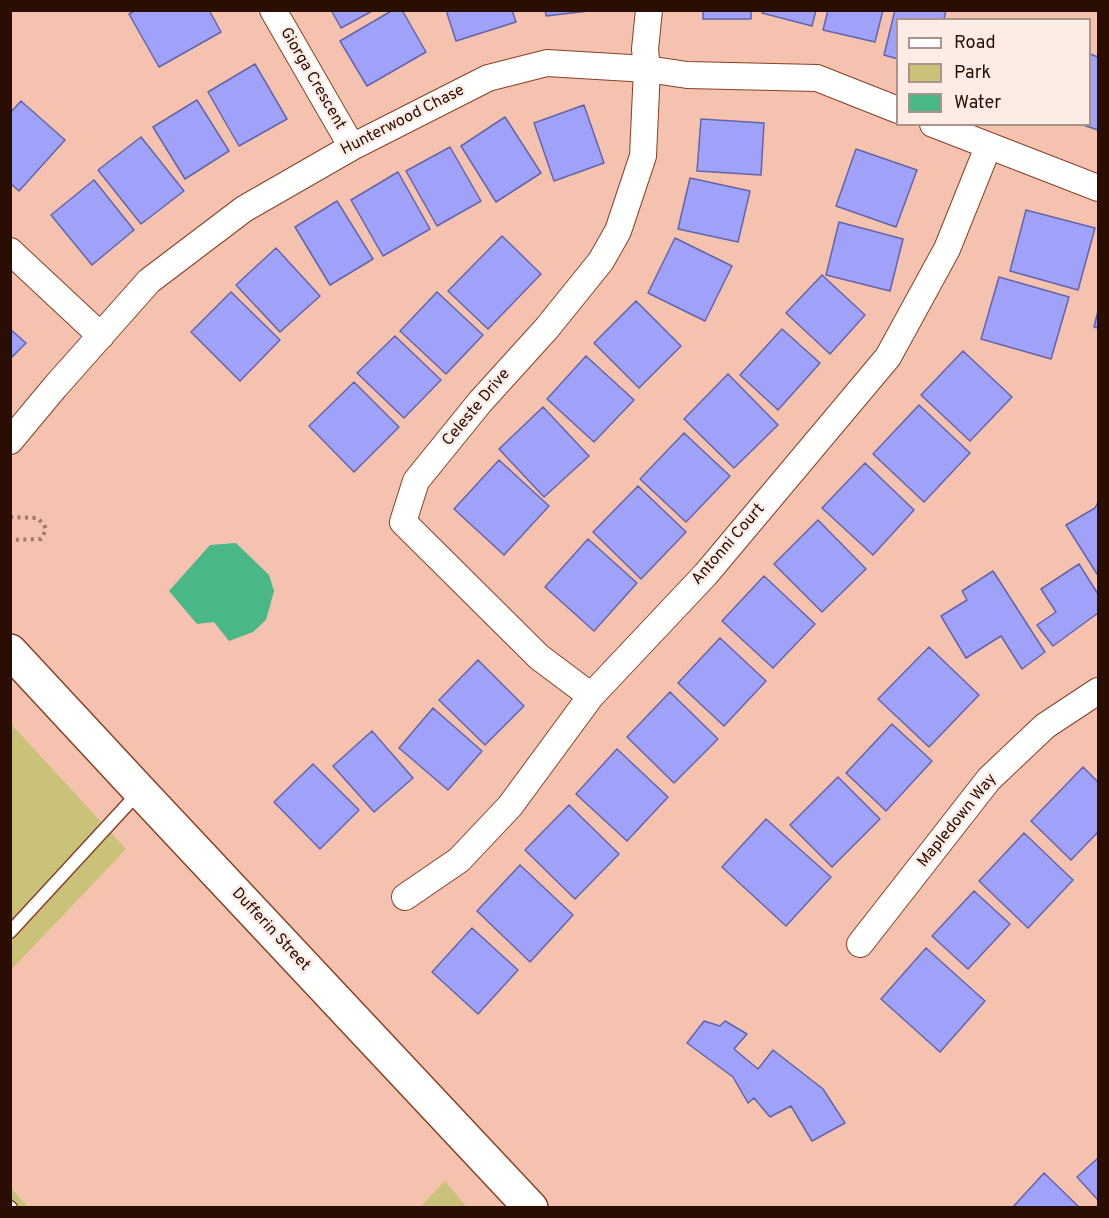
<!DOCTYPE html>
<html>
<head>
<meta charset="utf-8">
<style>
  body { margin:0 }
  #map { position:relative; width:1109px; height:1218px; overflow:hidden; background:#f4c2af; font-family:Overpass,sans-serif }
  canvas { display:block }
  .frame { position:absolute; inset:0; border:12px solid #2a0d03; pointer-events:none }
  .legend { position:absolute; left:896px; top:18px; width:195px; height:108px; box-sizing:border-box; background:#fdece5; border:2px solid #a9938b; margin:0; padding:8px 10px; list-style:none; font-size:18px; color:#2a0d03 }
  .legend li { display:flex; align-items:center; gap:12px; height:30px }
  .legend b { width:30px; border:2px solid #a9938b }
</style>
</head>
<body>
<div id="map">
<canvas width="1109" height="1218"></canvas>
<div class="frame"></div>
<ul class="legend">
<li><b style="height:8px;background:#fff"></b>Road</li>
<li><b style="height:16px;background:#cbc279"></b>Park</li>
<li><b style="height:16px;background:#4ab787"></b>Water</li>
</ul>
</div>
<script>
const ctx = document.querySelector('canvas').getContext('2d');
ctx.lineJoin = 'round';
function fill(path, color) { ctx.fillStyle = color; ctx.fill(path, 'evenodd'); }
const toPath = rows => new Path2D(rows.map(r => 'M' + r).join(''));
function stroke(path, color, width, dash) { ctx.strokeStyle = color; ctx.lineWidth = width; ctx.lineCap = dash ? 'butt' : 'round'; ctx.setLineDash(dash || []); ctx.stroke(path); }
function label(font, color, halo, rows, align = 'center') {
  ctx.font = font + ' Overpass,sans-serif'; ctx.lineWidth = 5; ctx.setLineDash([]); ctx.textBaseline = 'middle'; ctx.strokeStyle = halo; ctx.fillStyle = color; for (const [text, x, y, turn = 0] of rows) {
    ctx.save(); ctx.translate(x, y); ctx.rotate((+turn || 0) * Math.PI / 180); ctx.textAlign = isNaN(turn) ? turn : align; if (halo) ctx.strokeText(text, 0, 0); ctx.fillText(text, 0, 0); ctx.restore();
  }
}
fill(toPath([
  [11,724,126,849,11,970],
  [445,1181,467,1207,420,1207],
  [11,1188,28,1207,11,1207]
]), '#cbc279');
fill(toPath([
  [236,543,269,575,274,591,266,620,253,632,229,641,214,622,197,624,169,591,210,545]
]), '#4ab787');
const building = toPath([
  [136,10,209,10,221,32,159,67,129,14,136,10],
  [331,10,374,10,341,28,331,10],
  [393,10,402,10,426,52,367,86,340,41,393,10],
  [446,10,512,10,516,22,456,41,446,10],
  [545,10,597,10,546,16,545,10],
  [703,10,751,10,751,19,703,19,703,10],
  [763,10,816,10,812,26,762,13,763,10],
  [828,10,883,10,875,42,823,30,828,10],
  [895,10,946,10,944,20,898,20,898,59,884,55,895,10],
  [1090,54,1098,57,1098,130,1080,124,1090,124,1090,54],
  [255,64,287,119,239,146,208,92,255,64],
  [197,100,229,151,185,179,153,127,197,100],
  [21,101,65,140,19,191,10,183,10,113,21,101],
  [584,105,604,163,554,181,534,123,584,105],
  [505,117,541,173,496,202,461,146,505,117],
  [701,119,764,123,761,175,697,171,701,119],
  [141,137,184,191,141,224,98,170,141,137],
  [450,147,481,201,437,226,406,171,450,147],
  [856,149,917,170,896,227,836,206,856,149],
  [398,172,430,229,383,256,351,200,398,172],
  [690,178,750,191,738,242,678,229,690,178],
  [94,180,134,230,92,265,51,215,94,180],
  [337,201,373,259,330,285,295,227,337,201],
  [1026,210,1095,228,1078,290,1010,271,1026,210],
  [839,222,903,239,890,291,826,275,839,222],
  [502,236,541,274,488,329,448,291,502,236],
  [675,238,732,266,705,321,648,293,675,238],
  [276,248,320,296,280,332,236,285,276,248],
  [822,275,865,315,830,354,786,313,822,275],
  [999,277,1069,297,1051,359,981,339,999,277],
  [231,292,280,340,240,381,191,332,231,292],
  [437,292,483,335,446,374,400,331,437,292],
  [636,301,681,346,639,388,594,343,636,301],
  [1098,311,1098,328,1094,327,1098,311],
  [10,329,26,343,10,359,10,329],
  [782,329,820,363,778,410,740,375,782,329],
  [395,336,441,380,404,418,357,373,395,336],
  [963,351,1012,397,970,441,921,395,963,351],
  [586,356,634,400,594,442,547,399,586,356],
  [728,374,778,425,734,468,684,419,728,374],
  [354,382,399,427,354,472,309,426,354,382],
  [919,405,970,453,924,502,873,454,919,405],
  [543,407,589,456,544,497,499,449,543,407],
  [684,433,730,476,686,522,640,479,684,433],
  [499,460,549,506,504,555,454,509,499,460],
  [865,463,914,510,873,555,822,508,865,463],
  [638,486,686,532,641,579,593,532,638,486],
  [1098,502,1098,573,1097,574,1066,525,1095,508,1098,502],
  [818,520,866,569,822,612,774,564,818,520],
  [588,539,637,583,594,631,545,587,588,539],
  [1079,564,1098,594,1098,613,1053,646,1037,625,1056,612,1041,589,1079,564],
  [993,571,1045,652,1022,669,1001,636,966,658,941,616,967,600,962,591,993,571],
  [764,576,815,624,773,668,722,621,764,576],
  [720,638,766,681,724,726,678,683,720,638],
  [929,647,979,695,929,747,878,699,929,647],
  [478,660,524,706,485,745,439,700,478,660],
  [670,692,718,739,674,783,627,737,670,692],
  [433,708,482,751,448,790,399,748,433,708],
  [892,724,932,761,886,811,846,773,892,724],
  [372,731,413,778,374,812,333,766,372,731],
  [617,749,668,797,627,841,576,794,617,749],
  [313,764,359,810,320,849,274,802,313,764],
  [1083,767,1098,782,1098,832,1071,860,1031,821,1083,767],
  [838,777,880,819,832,867,790,825,838,777],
  [569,805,619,854,575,899,525,850,569,805],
  [766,819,831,877,786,926,722,867,766,819],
  [1024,833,1073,880,1028,928,979,881,1024,833],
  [520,865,573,915,530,962,477,911,520,865],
  [974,891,1010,924,968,969,932,936,974,891],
  [472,928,518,970,478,1014,432,972,472,928],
  [926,948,985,1001,940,1052,881,999,926,948],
  [704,1021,720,1026,725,1021,747,1034,734,1049,758,1069,773,1050,823,1089,845,1123,812,1141,791,1106,770,1117,754,1098,748,1103,733,1077,687,1043,704,1021],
  [1098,1158,1098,1200,1077,1177,1098,1158],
  [1044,1173,1080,1208,1012,1208,1044,1173]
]);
fill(building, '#a0a2f9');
stroke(building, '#6464a9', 1.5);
const lane = toPath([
  [10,932,139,792],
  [10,1207,11,1208]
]);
const street = toPath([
  [273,10,352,147],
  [933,124,1098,188],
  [10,251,101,336],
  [10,441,55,387,149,281,244,209,352,147,488,78,547,63,647,69,687,75,817,78,898,110],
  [591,696,539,657,403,522,416,481,480,402,547,328,601,261,618,231,643,156,647,69,645,49,649,10],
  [405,897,459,860,510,806,591,696,706,574,888,357,947,249,988,147],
  [860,944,989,779,1045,726,1098,691]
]);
const secondary = toPath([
  [10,651,140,791,531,1208]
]);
stroke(lane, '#884124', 15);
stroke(street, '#884124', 28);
stroke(secondary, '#884124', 36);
stroke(toPath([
  [10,517,37,518,44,524,46,530,41,539,10,540]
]), '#a17868', 4, [3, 4.5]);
stroke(lane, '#fff', 12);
stroke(street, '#fff', 26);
stroke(secondary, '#fff', 33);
label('16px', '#2a0d03', '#fdece5', [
  ["Giorga Crescent",312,79,60],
  ["Hunterwood Chase",403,121,-27],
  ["Celeste Drive",477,408,-50],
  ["Antonni Court",729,545,-49],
  ["Mapledown Way",958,821,-51],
  ["Dufferin Street",270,930,47]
]);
</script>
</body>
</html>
